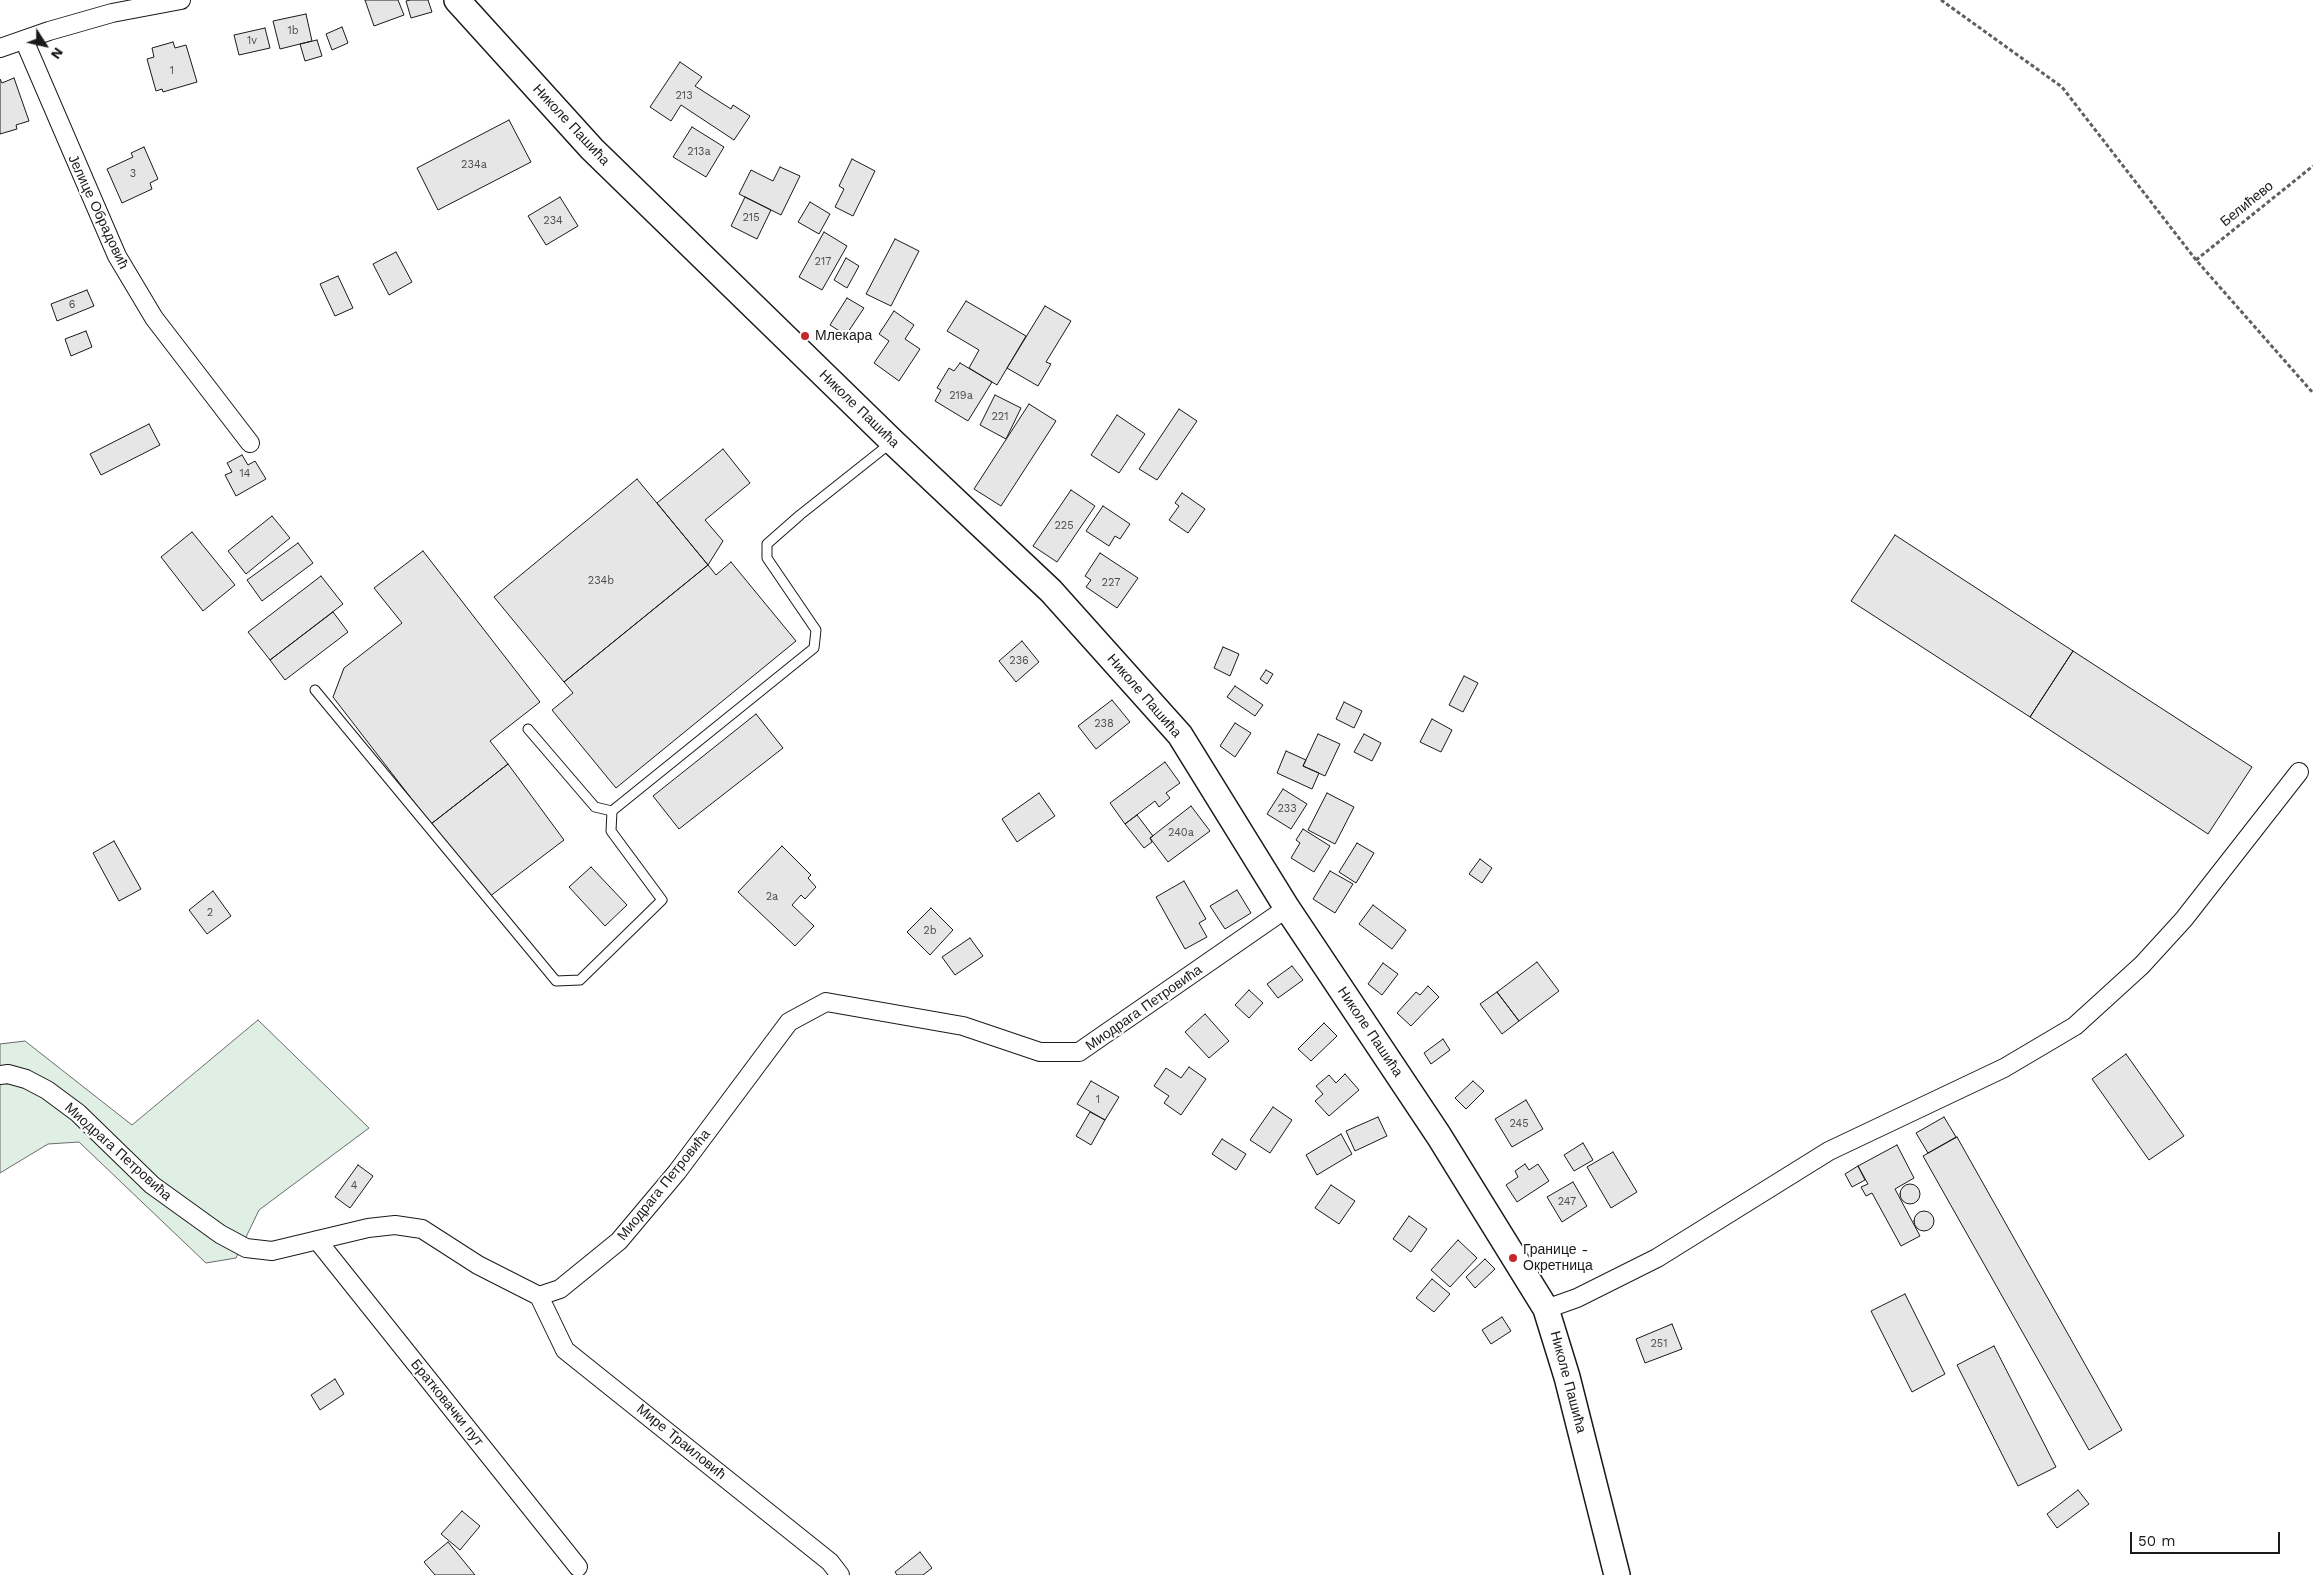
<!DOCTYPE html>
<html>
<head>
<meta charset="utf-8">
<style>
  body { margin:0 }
  #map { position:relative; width:2313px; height:1575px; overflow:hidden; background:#fff; font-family:"Work Sans",sans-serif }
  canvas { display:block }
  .north { position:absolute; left:20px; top:20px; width:50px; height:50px; -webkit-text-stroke:4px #fff; paint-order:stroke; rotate:125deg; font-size:14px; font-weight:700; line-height:20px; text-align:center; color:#1a1a1a }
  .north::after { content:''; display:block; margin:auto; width:18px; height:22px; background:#1a1a1a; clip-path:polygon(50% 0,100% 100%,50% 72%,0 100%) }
  .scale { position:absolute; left:2130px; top:1532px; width:150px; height:22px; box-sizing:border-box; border:2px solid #1a1a1a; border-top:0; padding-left:6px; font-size:15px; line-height:18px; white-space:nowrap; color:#1a1a1a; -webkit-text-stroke:4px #fff; paint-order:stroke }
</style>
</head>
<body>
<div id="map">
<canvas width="2313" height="1575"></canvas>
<div class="north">N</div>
<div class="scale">50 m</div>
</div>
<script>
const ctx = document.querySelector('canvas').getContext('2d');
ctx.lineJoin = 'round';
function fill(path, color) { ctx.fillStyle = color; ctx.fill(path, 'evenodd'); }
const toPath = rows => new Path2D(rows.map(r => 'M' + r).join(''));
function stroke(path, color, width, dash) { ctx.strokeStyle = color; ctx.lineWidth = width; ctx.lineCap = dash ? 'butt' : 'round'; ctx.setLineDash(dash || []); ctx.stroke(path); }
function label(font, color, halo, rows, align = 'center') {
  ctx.font = font + ' "Work Sans",sans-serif'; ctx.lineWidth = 4; ctx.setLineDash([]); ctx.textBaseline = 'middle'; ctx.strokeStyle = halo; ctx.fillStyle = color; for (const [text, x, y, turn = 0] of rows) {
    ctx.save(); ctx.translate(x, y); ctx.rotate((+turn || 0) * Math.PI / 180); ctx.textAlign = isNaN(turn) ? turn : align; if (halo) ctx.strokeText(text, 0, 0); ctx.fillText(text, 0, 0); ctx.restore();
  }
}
const green = toPath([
  [258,1020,369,1128,259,1210,236,1258,206,1263,79,1142,48,1144,0,1173,0,1044,25,1041,132,1125,258,1020]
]);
fill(green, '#e0efe3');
stroke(green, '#6a6a6a', 1);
const building = toPath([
  [365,0,398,0,404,15,374,26,365,0],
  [410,0,428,0,432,12,411,18,406,1,410,0],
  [306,14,312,41,280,49,273,21,306,14],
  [342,27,348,43,332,50,326,34,342,27],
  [265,28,270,48,239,55,234,35,265,28],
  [317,40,322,56,305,61,300,44,317,40],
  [173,42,175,48,186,45,197,82,163,92,162,89,156,91,147,59,154,57,152,48,173,42],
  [680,62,702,77,695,86,731,109,733,105,750,116,734,140,681,105,671,121,650,107,680,62],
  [14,78,29,121,16,125,17,129,0,134,0,79,2,83,14,78],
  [509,120,531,162,438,210,417,168,509,120],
  [692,127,724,147,706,177,673,157,692,127],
  [144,147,158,179,150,183,152,189,122,203,107,169,133,157,131,153,144,147],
  [852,159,875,171,853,216,835,207,844,189,839,186,852,159],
  [780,167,800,176,781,215,739,194,751,170,773,181,780,167],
  [560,197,578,226,546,245,528,216,560,197],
  [745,197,771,210,757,239,731,226,745,197],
  [810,202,830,214,819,234,798,222,810,202],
  [824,232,847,246,822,290,799,277,824,232],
  [895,239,919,251,891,306,866,294,895,239],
  [396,252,412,282,389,295,373,264,396,252],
  [846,258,859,266,847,288,834,280,846,258],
  [338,276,353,308,335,316,320,284,338,276],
  [87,290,94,306,57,321,51,304,87,290],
  [847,298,864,308,846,335,830,325,847,298],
  [966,301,1026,336,997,385,969,368,979,350,947,331,966,301],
  [1045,306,1071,321,1046,362,1051,364,1038,386,1007,368,1045,306],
  [894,311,914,325,905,339,920,349,899,381,874,363,889,341,879,334,894,311],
  [86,331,92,347,71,356,65,339,86,331],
  [960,363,992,382,968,421,935,401,941,390,937,388,949,368,954,371,960,363],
  [995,395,1021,408,1006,439,980,425,995,395],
  [1029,404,1056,421,1001,506,974,489,1029,404],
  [1179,409,1197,421,1157,480,1139,469,1179,409],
  [1117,415,1145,434,1119,473,1091,455,1117,415],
  [149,424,160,445,101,475,90,454,149,424],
  [723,449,750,483,705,520,723,541,708,565,657,503,723,449],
  [242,455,248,465,255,461,266,479,236,496,225,475,232,472,227,463,242,455],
  [637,479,708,565,564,682,494,597,637,479],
  [1071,490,1095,506,1057,562,1033,546,1071,490],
  [1182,493,1205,509,1188,533,1169,520,1179,506,1175,503,1182,493],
  [1103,506,1130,524,1120,539,1115,536,1109,546,1086,531,1103,506],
  [272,516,290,538,246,574,228,551,272,516],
  [192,532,235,585,203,611,161,557,192,532],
  [1895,535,2073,651,2030,717,1851,601,1895,535],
  [298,543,313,563,262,601,247,580,298,543],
  [423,551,540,702,490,741,508,764,431,824,333,697,344,668,402,623,374,588,423,551],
  [1100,553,1138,578,1117,608,1086,587,1091,580,1085,576,1100,553],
  [731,562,796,641,616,788,552,710,573,693,564,682,708,565,716,575,731,562],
  [321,576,343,604,270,660,248,632,321,576],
  [333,612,348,632,285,680,270,660,333,612],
  [1022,641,1039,662,1016,682,999,661,1022,641],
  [1223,647,1239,654,1230,676,1214,668,1223,647],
  [2073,651,2252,767,2208,834,2030,717,2073,651],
  [1266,670,1273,674,1267,684,1260,679,1266,670],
  [1464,676,1478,683,1463,712,1449,705,1464,676],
  [1235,686,1263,705,1255,716,1227,697,1235,686],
  [1112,700,1130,722,1096,749,1078,726,1112,700],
  [1344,702,1362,711,1354,728,1336,719,1344,702],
  [756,714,783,748,679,829,653,796,756,714],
  [1432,719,1452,730,1441,752,1420,742,1432,719],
  [1235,723,1251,733,1235,757,1220,746,1235,723],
  [1318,734,1340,744,1325,776,1303,766,1318,734],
  [1364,734,1381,743,1372,761,1354,752,1364,734],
  [1286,751,1306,760,1303,766,1319,773,1312,789,1277,773,1286,751],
  [1165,762,1180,783,1166,793,1170,798,1159,807,1155,801,1125,824,1110,803,1165,762],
  [508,764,564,840,489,897,431,824,508,764],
  [1283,789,1307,804,1291,829,1267,814,1283,789],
  [1039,793,1055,816,1017,842,1002,819,1039,793],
  [1327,793,1354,807,1335,844,1308,830,1327,793],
  [1191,806,1210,831,1168,862,1150,838,1191,806],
  [1137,815,1153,836,1150,838,1152,842,1144,848,1125,824,1137,815],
  [1303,829,1330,846,1314,872,1291,858,1300,843,1296,840,1303,829],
  [114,841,141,889,119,901,93,853,114,841],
  [1357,843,1374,853,1356,883,1339,872,1357,843],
  [782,846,811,875,808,878,816,887,805,899,801,895,792,905,814,926,795,946,738,892,782,846],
  [1480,859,1492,868,1482,883,1469,874,1480,859],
  [591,867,627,905,605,926,569,887,591,867],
  [1330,871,1353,884,1335,913,1313,899,1330,871],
  [1184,881,1206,919,1199,923,1207,937,1185,949,1156,897,1184,881],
  [1237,890,1251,913,1225,929,1210,906,1237,890],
  [213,891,231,916,207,934,189,910,213,891],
  [1373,905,1406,930,1392,949,1359,924,1373,905],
  [931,908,953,930,930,955,907,932,931,908],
  [970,938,983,956,955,975,942,957,970,938],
  [1537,962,1559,991,1519,1021,1497,992,1537,962],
  [1383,963,1398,974,1382,995,1368,984,1383,963],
  [1292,966,1303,980,1278,998,1267,984,1292,966],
  [1428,986,1439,997,1411,1026,1397,1013,1416,992,1420,995,1428,986],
  [1249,990,1263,1003,1249,1018,1235,1005,1249,990],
  [1497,992,1519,1021,1502,1034,1480,1004,1497,992],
  [1205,1014,1229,1041,1209,1058,1185,1032,1205,1014],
  [1324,1023,1337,1036,1311,1061,1298,1049,1324,1023],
  [1443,1039,1450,1050,1431,1064,1424,1053,1443,1039],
  [2126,1054,2184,1136,2149,1160,2092,1079,2126,1054],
  [1189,1067,1206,1079,1181,1115,1164,1103,1169,1096,1154,1086,1166,1068,1181,1078,1189,1067],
  [1345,1074,1359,1090,1329,1116,1315,1101,1323,1094,1316,1086,1329,1075,1336,1083,1345,1074],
  [1091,1081,1119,1097,1105,1120,1077,1104,1091,1081],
  [1473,1081,1484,1091,1466,1109,1455,1098,1473,1081],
  [1526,1100,1543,1129,1512,1147,1495,1119,1526,1100],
  [1273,1107,1292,1120,1270,1153,1250,1140,1273,1107],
  [1090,1112,1105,1120,1091,1145,1076,1136,1090,1112],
  [1378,1117,1387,1136,1355,1151,1346,1131,1378,1117],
  [1944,1117,1956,1137,1928,1153,1916,1133,1944,1117],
  [1341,1134,1352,1154,1317,1175,1306,1155,1341,1134],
  [1957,1137,2122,1430,2089,1450,1923,1156,1957,1137],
  [1222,1139,1246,1154,1236,1170,1212,1154,1222,1139],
  [1583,1143,1593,1160,1574,1171,1564,1155,1583,1143],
  [1897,1145,1914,1178,1895,1189,1920,1236,1901,1246,1872,1193,1866,1196,1861,1187,1868,1184,1858,1166,1897,1145],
  [1613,1152,1637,1192,1611,1208,1587,1167,1613,1152],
  [1525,1164,1529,1170,1538,1164,1549,1181,1517,1202,1506,1185,1518,1177,1515,1171,1525,1164],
  [358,1165,373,1176,350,1208,335,1197,358,1165],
  [1858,1166,1865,1180,1852,1187,1845,1174,1858,1166],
  [1573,1182,1587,1206,1562,1222,1547,1197,1573,1182],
  '1900 1194a10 10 0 1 1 20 0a10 10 0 1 1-20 0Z',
  [1331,1185,1355,1201,1339,1224,1315,1208,1331,1185],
  '1914 1221a10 10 0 1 1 20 0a10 10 0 1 1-20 0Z',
  [1409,1216,1427,1229,1411,1252,1393,1239,1409,1216],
  [1458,1240,1477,1258,1450,1287,1431,1270,1458,1240],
  [1485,1259,1495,1269,1475,1288,1466,1277,1485,1259],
  [1432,1279,1450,1294,1434,1312,1416,1298,1432,1279],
  [1905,1294,1945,1374,1912,1392,1871,1311,1905,1294],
  [1502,1317,1511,1331,1491,1344,1482,1330,1502,1317],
  [1672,1324,1682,1349,1645,1363,1636,1339,1672,1324],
  [1994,1346,2056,1467,2018,1486,1957,1365,1994,1346],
  [335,1379,344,1394,320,1410,311,1395,335,1379],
  [2078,1490,2089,1504,2057,1528,2047,1514,2078,1490],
  [462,1511,480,1526,460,1550,441,1534,462,1511],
  [448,1542,475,1575,435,1575,424,1562,448,1542],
  [920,1552,932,1568,923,1575,897,1575,895,1572,920,1552]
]);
fill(building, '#e6e6e6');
stroke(building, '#1a1a1a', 1);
const lane = toPath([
  [315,690,556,981,580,980,662,900,611,831,612,811],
  [528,729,595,807,612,811,814,648,816,630,767,558,767,544,800,515,892,442]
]);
const street = toPath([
  [24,40,117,256,154,318,250,443],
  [0,48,49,31,112,13,181,0],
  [0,1075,8,1074,26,1079,47,1090,78,1113,152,1185,220,1234,246,1248,272,1251,368,1228,395,1225,422,1229,478,1265,539,1296,560,1289,619,1241,677,1172,789,1022,826,1002,963,1026,1040,1052,1079,1052,1287,908],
  [317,1240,578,1567],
  [539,1296,565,1350,830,1562,840,1575],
  [1546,1309,1577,1298,1657,1258,1829,1151,2004,1068,2075,1026,2142,965,2184,919,2299,772]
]);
const secondary = toPath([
  [457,0,592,149,893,442,1051,591,1180,735,1287,908,1439,1136,1546,1309,1567,1377,1617,1575]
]);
stroke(lane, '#1a1a1a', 11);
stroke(street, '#1a1a1a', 20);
stroke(secondary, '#1a1a1a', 28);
stroke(toPath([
  [1941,0,2062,87,2196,260,2313,393],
  [2196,260,2313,166]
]), '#5f5f5f', 3, [4, 2.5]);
stroke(lane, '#fff', 9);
stroke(street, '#fff', 18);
stroke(secondary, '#fff', 25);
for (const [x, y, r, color] of [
  [805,336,5,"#c62828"],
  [1513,1258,5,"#c62828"]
]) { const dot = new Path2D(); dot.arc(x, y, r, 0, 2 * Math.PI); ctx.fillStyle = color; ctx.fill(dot); stroke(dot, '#fff', 2); }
label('11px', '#4d4d4d', null, [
  ["1b",293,31],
  ["1v",252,41],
  ["1",172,71],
  ["213",684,96],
  ["213a",699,152],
  ["234a",474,165],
  ["3",133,174],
  ["215",751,218],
  ["234",553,221],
  ["217",823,262],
  ["6",72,305],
  ["219a",961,396],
  ["221",1000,417],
  ["14",245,474],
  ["225",1064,526],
  ["234b",601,581],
  ["227",1111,583],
  ["236",1019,661],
  ["238",1104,724],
  ["233",1287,809],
  ["240a",1181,833],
  ["2a",772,897],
  ["2",210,913],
  ["2b",930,931],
  ["1",1098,1100],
  ["245",1519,1124],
  ["4",354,1186],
  ["247",1567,1202],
  ["251",1659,1344]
]);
label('14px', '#1a1a1a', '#fff', [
  ["Николе Пашића",571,125,47],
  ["Белићево",2247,204,-39],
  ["Јелице Обрадовић",98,212,65],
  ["Николе Пашића",859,409,44],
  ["Николе Пашића",1144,696,49],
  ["Миодрага Петровића",1144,1008,-35],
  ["Николе Пашића",1370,1032,56],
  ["Миодрага Петровића",118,1152,42],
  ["Миодрага Петровића",664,1185,-51],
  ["Николе Пашића",1568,1382,75],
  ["Братковачки пут",447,1403,51],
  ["Мире Траиловић",681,1442,39]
]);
label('14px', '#1a1a1a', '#fff', [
  ["Млекара",815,336],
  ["Границе -",1523,1250],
  ["Окретница",1523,1266]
], 'left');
</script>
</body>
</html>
